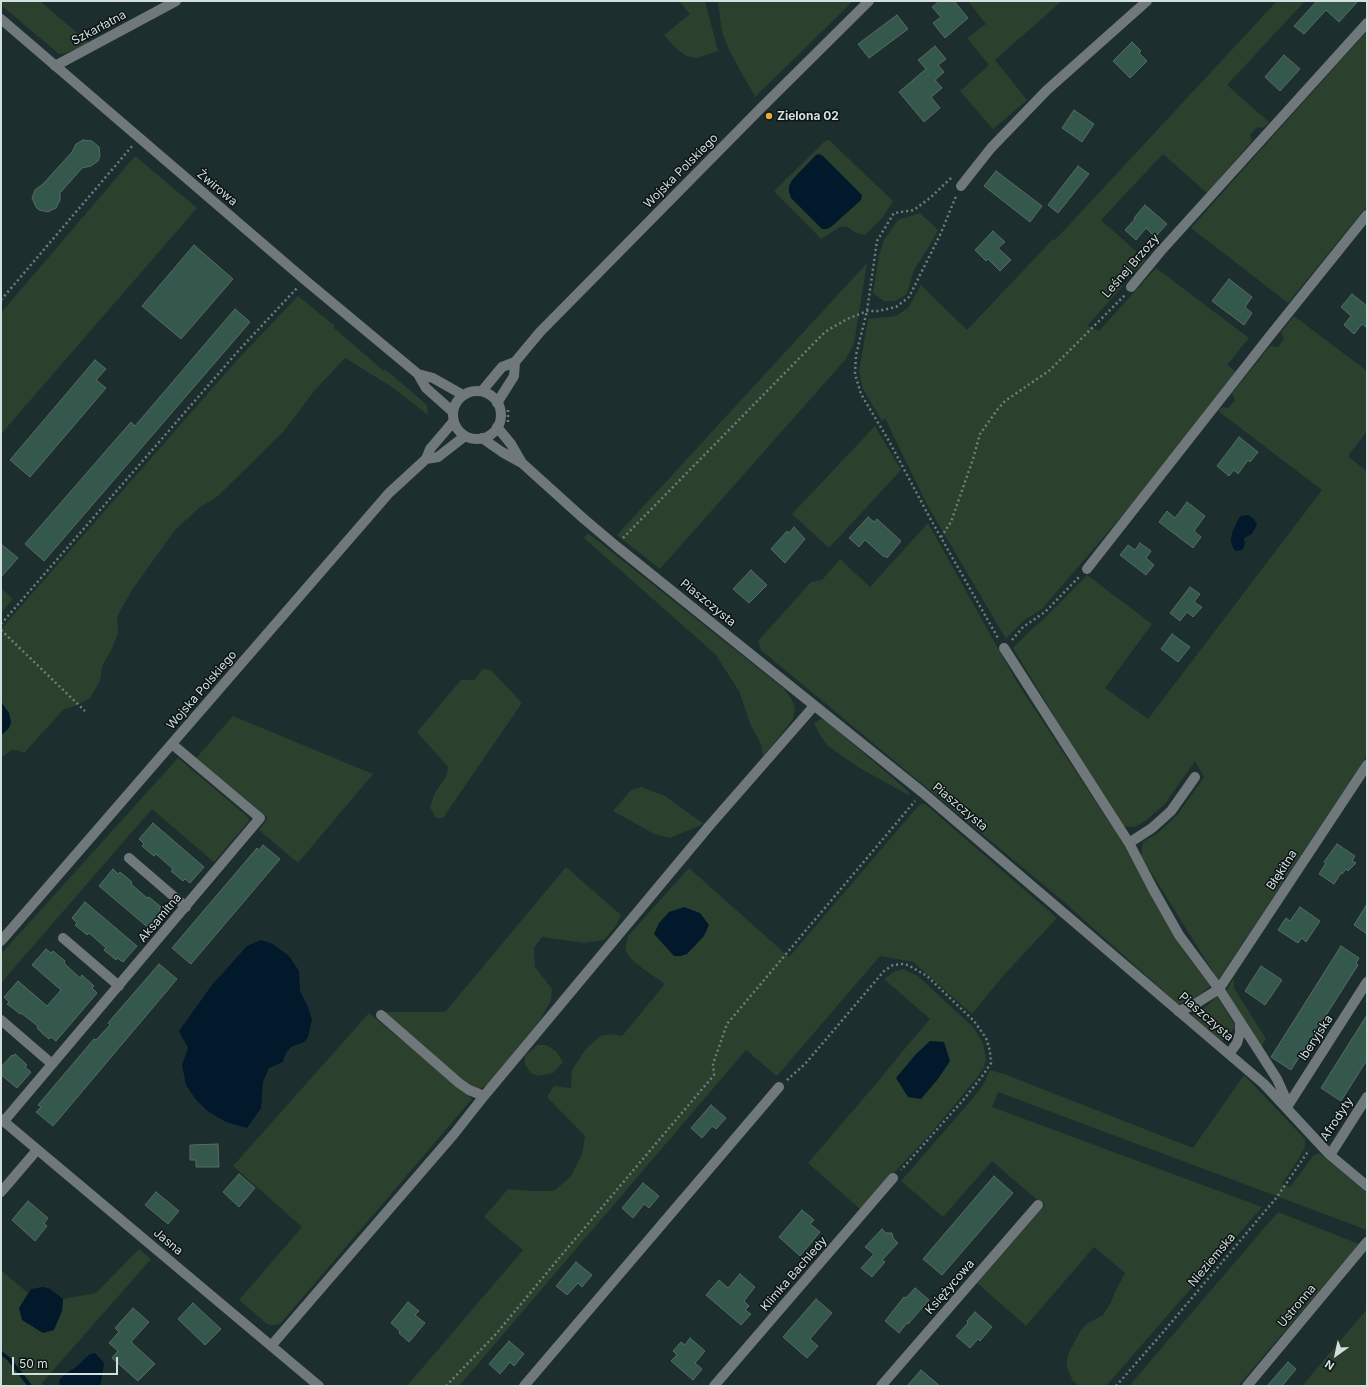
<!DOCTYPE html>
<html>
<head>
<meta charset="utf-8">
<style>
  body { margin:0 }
  #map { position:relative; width:1368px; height:1387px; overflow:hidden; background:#1c2e2e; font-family:Inter,sans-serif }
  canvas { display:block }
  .frame { position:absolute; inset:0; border:2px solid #d4dfdf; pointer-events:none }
  .north { position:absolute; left:1316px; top:1335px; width:40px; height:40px; -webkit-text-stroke:3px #0c1414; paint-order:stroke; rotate:213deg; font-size:11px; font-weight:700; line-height:16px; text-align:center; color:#d4dfdf }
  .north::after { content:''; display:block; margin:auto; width:14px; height:18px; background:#d4dfdf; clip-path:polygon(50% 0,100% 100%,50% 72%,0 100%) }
  .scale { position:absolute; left:12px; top:1357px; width:106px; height:18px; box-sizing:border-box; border:2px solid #d4dfdf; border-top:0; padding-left:5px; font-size:12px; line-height:14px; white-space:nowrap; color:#d4dfdf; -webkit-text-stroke:3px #0c1414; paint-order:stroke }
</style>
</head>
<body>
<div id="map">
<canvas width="1368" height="1387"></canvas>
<div class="frame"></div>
<div class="north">N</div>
<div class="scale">50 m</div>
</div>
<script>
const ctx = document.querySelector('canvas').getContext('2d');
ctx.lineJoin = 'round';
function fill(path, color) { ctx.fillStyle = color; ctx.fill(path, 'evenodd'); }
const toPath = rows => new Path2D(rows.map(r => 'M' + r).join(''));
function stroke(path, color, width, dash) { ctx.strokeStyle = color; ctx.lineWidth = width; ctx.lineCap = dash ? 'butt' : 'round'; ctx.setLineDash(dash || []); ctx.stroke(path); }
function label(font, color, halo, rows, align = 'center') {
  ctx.font = font + ' Inter,sans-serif'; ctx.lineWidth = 3; ctx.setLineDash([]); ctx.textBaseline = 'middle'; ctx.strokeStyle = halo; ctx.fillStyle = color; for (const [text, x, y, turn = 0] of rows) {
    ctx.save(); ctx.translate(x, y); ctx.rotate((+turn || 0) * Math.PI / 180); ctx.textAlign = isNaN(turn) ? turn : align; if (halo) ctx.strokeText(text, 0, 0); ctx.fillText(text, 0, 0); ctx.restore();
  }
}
fill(toPath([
  [1,1,40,1,89,43,66,53,59,54,1,5],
  [679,1,705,1,718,51,697,58,686,56,675,47,664,35,690,14],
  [718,1,853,1,755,97,729,50,722,32],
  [968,1,1062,1,995,60,1027,100,993,129,960,91,989,65,967,38,986,24],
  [1277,1,1305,1,1227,85,1269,122,1263,128,1257,127,1250,135,1252,141,1207,193,1163,154,1101,220,1146,260,1136,270,1131,270,1120,282,1122,287,1087,326,1099,331,1156,268,1249,338,1227,365,1238,373,1127,510,1042,609,1023,621,1006,639,926,503,885,418,882,421,863,389,859,372,868,319,896,316,908,308,921,285,967,330,1053,239,1055,240],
  [1367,31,1367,206,1288,303,1191,228],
  [829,140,893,201,883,217,865,235,856,233,846,226,840,227,821,239,774,191,825,141],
  [135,156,197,208,1,434,1,313],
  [920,213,938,230,931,243,914,270,907,293,903,297,895,301,884,301,873,293,879,255,884,240,898,220],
  [867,263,854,344,845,360,660,569,617,535],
  [298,296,335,326,334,328,384,371,385,369,427,405,428,415,392,387,345,358,315,390,284,431,218,496,199,508,175,530,132,590,117,617,118,633,111,651,102,666,100,681,90,698,75,706,64,709,24,753,17,750,11,750,1,758,1,629,239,358],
  [1294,316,1367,371,1367,431,1348,456,1367,472,1367,756,1218,980,1141,856,1143,842,1158,833,1178,814,1204,777,1195,761,1165,804,1145,821,1135,827,1121,826,1013,648,1031,630,1047,616,1087,575,1152,624,1105,688,1148,719,1322,490,1218,411,1222,407,1228,408,1235,400,1232,393,1270,346,1278,347,1284,339,1281,332],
  [875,426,901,470,829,548,792,514],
  [928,523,1018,684,1119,837,1187,955,1210,986,1200,995,1190,1001,1178,1004,1064,902,761,650,758,641,811,582,822,580,840,559,870,587],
  [588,533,783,688,791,698,795,708,793,719,763,757,761,744,751,726,739,691,715,654,584,538],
  [1,588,13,599,1,613],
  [483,669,491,670,522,703,449,809,443,818,436,818,430,807,435,793,447,775,448,767,417,732,461,680,474,680],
  [233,716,373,774,298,863,259,830,268,818,196,758],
  [821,719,826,721,908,791,910,796,858,767,828,746,820,735,814,723],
  [178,758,248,817,249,821,214,862,152,809,1,983,1,954],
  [641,787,665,796,704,824,670,838,654,834,613,811,631,790],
  [920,804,925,804,1057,918,1002,977,972,1014,913,962,880,956,777,1076,746,1050,459,1386,407,1386,523,1250,484,1217,508,1189,531,1191,554,1191,571,1176,582,1154,585,1136,547,1097,554,1086,571,1088,572,1070,585,1050,600,1036,612,1034,622,1036,665,984,642,968,631,959,625,950,628,936,689,868,789,957],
  [566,867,621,915,616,926,604,940,584,943,542,937,534,948,535,967,552,989,551,1000,540,1020,488,1084,478,1090,465,1085,382,1012,445,1012],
  [903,969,918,976,973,1027,983,1043,986,1059,984,1067,976,1079,932,1132,860,1209,808,1163,880,1079,901,1053,930,1019,884,979,894,972],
  [1234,978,1234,988,1266,1039,1261,1047,1226,991],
  [1217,996,1236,1027,1221,1041,1191,1015,1195,1014,1207,1006],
  [369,1013,472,1099,280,1324,272,1325,267,1324,239,1300,302,1227,233,1166],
  [537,1045,546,1045,556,1051,563,1062,553,1073,538,1076,531,1073,525,1065,525,1056],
  [990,1070,1004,1074,1193,1148,1244,1075,1305,1139,1305,1147,1298,1160,1282,1184,1290,1187,1313,1156,1319,1153,1367,1193,1367,1230,998,1092,992,1107,1262,1207,1106,1386,1079,1386,1073,1381,1067,1368,1067,1359,1069,1352,1081,1330,1088,1323,1103,1315,1111,1302,1115,1292,1125,1273,1094,1247,1026,1326,977,1283,1045,1205,1035,1198,992,1161,943,1217,901,1181,973,1098,983,1085],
  [1278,1212,1359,1244,1238,1386,1129,1386],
  [139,1249,151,1259,42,1383,44,1386,4,1386,1,1382,1,1270,28,1293,19,1308,62,1311,63,1299,96,1293],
  [1367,1309,1367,1384,1365,1386,1302,1386]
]), '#2c402e');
fill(toPath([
  [819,154,823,156,862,195,861,200,831,227,827,229,822,229,791,198,789,192,789,186,792,180,816,155],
  [1248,515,1254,519,1257,525,1252,534,1244,538,1245,545,1242,550,1236,551,1233,548,1231,541,1232,533,1239,518,1241,516],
  [1,702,9,713,11,722,9,728,3,734,1,734],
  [684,907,700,913,709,925,704,936,687,954,681,956,674,956,654,934,659,923,669,912],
  [261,940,273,944,289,956,299,971,300,991,308,1007,312,1020,308,1037,304,1042,291,1047,286,1053,283,1062,269,1068,263,1082,261,1108,247,1128,226,1122,209,1112,196,1100,186,1085,182,1065,188,1048,179,1031,212,985,247,946],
  [930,1041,944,1042,950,1061,938,1079,921,1099,908,1097,896,1078,916,1054],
  [43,1287,50,1289,63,1299,62,1311,54,1330,43,1333,22,1320,19,1308,31,1289],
  [95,1353,104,1363,101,1383,99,1386,60,1386,59,1381,64,1375,76,1367,90,1354]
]), '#02192b');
stroke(toPath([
  [1,1353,9,1359,30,1386]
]), '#02192b', 4);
const building = toPath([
  [940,1,954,1,968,18,945,38,933,23,941,17,932,7,940,1],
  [1317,1,1358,1,1339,22,1326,10,1304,34,1294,26,1317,1],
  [897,15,908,29,869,58,858,44,897,15],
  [1132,42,1141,51,1139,53,1147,61,1130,78,1113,61,1132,42],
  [935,46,946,59,938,65,944,72,935,80,942,88,931,97,940,108,924,122,899,92,926,69,918,60,935,46],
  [1284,55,1300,69,1280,91,1265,77,1284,55],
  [1074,110,1094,124,1082,142,1062,128,1074,110],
  [83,140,92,141,99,147,100,156,98,161,91,166,82,168,60,193,60,200,56,208,48,212,39,210,36,207,32,198,35,190,43,184,72,152,76,144,83,140],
  [1078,166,1089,174,1058,213,1048,205,1078,166],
  [996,171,1042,206,1030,222,984,186,996,171],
  [1145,205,1167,224,1155,237,1146,228,1136,240,1125,230,1135,219,1134,218,1145,205],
  [993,231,1005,242,998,248,1011,260,1000,271,988,259,986,261,975,250,993,231],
  [194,245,233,279,181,339,142,306,194,245],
  [1229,279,1252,297,1245,307,1252,313,1244,325,1212,301,1229,279],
  [1352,294,1367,306,1367,328,1362,324,1354,334,1344,325,1351,316,1341,307,1352,294],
  [235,309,250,322,44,561,25,544,131,422,135,426,235,309],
  [95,360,106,369,96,380,106,388,30,477,10,460,95,360],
  [1239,437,1258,452,1250,462,1248,460,1238,474,1234,470,1229,476,1217,466,1239,437],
  [1187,502,1205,516,1194,531,1201,537,1193,548,1159,522,1167,511,1175,518,1187,502],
  [868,517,874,522,877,519,901,541,887,558,885,556,884,557,865,540,859,547,849,538,868,517],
  [794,527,805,539,785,563,771,549,787,531,789,533,794,527],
  [1140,543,1151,551,1146,558,1154,565,1146,575,1120,555,1128,545,1135,550,1140,543],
  [1,544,18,558,1,577,1,544],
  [751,570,767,585,749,603,733,589,751,570],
  [1190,587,1200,594,1194,602,1202,607,1193,617,1187,612,1180,621,1170,613,1190,587],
  [1172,634,1190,647,1178,662,1161,649,1172,634],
  [153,823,204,867,190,883,185,879,183,881,171,871,173,869,156,854,154,856,142,846,144,844,139,839,153,823],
  [1337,844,1355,856,1352,861,1356,863,1348,871,1346,869,1342,874,1341,873,1334,884,1319,874,1326,863,1324,862,1337,844],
  [263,845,280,859,191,964,172,948,257,848,259,850,263,845],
  [113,869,118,874,120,872,132,882,131,884,147,898,149,897,161,907,159,909,165,913,151,930,99,886,113,869],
  [85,902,137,946,123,962,117,958,116,960,104,950,106,948,89,933,87,935,75,925,77,923,72,918,85,902],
  [1367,904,1367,934,1354,925,1367,904],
  [1300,907,1320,921,1306,942,1302,938,1298,943,1278,930,1286,918,1290,921,1300,907],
  [1341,946,1359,958,1356,963,1358,965,1291,1070,1271,1057,1341,946],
  [46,949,51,953,53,951,65,961,64,963,80,978,82,975,94,986,92,988,97,993,56,1041,51,1037,49,1039,43,1034,37,1028,38,1026,21,1013,20,1014,14,1009,7,1004,9,1002,4,997,18,981,47,1006,61,990,32,965,46,949],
  [159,964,177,979,53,1126,36,1112,41,1107,38,1105,94,1039,96,1040,110,1025,108,1023,159,964],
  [1261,966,1282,980,1265,1005,1245,991,1261,966],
  [1367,1015,1367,1060,1341,1101,1321,1088,1367,1015],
  [15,1054,27,1065,25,1067,31,1072,17,1088,1,1075,1,1067,12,1055,13,1056,15,1054],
  [711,1105,726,1118,716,1129,712,1126,702,1138,691,1128,711,1105],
  [218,1144,219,1167,196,1167,196,1160,190,1160,190,1145,218,1144],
  [239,1174,255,1188,239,1207,223,1192,239,1174],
  [994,1176,1013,1193,942,1275,923,1259,994,1176],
  [643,1183,659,1196,649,1208,644,1204,633,1218,622,1208,643,1183],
  [156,1192,179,1211,168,1224,145,1205,156,1192],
  [28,1201,48,1218,44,1223,47,1226,35,1241,12,1220,28,1201],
  [802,1210,814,1220,810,1224,820,1232,800,1256,779,1237,802,1210],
  [882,1229,886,1233,892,1233,893,1238,898,1243,882,1260,885,1262,872,1277,861,1268,874,1254,865,1247,882,1229],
  [576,1262,592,1275,582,1287,578,1283,567,1295,556,1286,576,1262],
  [740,1274,755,1287,744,1301,749,1306,745,1310,751,1314,741,1325,706,1295,719,1280,728,1288,740,1274],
  [915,1288,929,1300,908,1324,907,1323,899,1333,885,1321,904,1297,906,1298,915,1288],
  [816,1299,832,1313,810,1339,818,1346,807,1358,783,1337,816,1299],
  [408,1302,419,1311,415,1315,425,1323,409,1342,399,1333,400,1331,391,1323,408,1302],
  [193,1303,221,1329,205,1345,178,1319,193,1303],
  [133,1308,149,1322,131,1342,155,1364,138,1381,112,1358,118,1351,109,1343,119,1332,115,1328,133,1308],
  [975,1312,992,1327,980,1341,978,1339,970,1348,956,1336,968,1323,967,1321,975,1312],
  [690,1338,705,1351,695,1363,702,1369,693,1380,671,1361,677,1355,673,1351,681,1342,685,1345,690,1338],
  [509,1341,524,1354,514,1366,510,1362,500,1374,489,1364,509,1341],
  [1288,1362,1296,1369,1282,1386,1267,1386,1288,1362],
  [921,1370,940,1386,907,1386,921,1370]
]);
fill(building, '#34584c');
stroke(building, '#596a64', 1);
stroke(toPath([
  [951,178,930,198,914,210,894,213,877,241,867,311,856,355,855,374,861,394,889,441,931,520,998,638],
  [1,300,133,145],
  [508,422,508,407],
  [941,537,951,522,973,459,980,434,997,410,1005,401,1050,370,1125,295],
  [623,538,825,332,847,319,867,311,878,311,896,307,909,297,941,233,956,196],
  [1,624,239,350,297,288],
  [1,630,85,711],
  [1012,640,1023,627,1045,612,1079,577],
  [787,1080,805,1064,884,971,893,965,902,964,908,965,927,976,974,1021,986,1038,990,1051,991,1063,983,1075,964,1099,901,1170],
  [446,1386,496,1334,565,1251,714,1075,713,1064,727,1024,915,801],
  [1116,1386,1159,1337,1277,1197,1309,1150]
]), '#6f7e7e', 2.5, [2, 3]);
stroke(toPath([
  [1,19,305,280,418,374,426,388,453,412],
  [55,66,176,1],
  [961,186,991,148,1047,90,1147,1],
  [1131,287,1160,252,1367,23],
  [418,374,433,378,463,395],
  [482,391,502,367,515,362],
  '453 415a24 24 0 1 1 48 0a24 24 0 1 1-48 0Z',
  [497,403,514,376,515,362,540,332,760,109,869,1],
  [497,427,511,444,522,463],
  [482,438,502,452,522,463,584,519,616,546,922,792,1264,1084,1330,1155,1367,1186],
  [426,459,438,457,465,436],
  [1087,569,1269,337,1367,215],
  [1004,648,1129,843,1153,889,1179,935,1219,989,1277,1079,1286,1099,1287,1107],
  [1129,843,1152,828,1171,811,1195,777],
  [129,858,186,907],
  [63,938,119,986],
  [1,941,389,493,426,459,430,449,453,422],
  [1178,1011,1192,1006,1219,989,1367,765],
  [381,1015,459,1083,469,1090,484,1096],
  [1,1020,52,1064],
  [1229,1054,1237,1043,1240,1033,1240,1024],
  [1287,1107,1367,982],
  [1,1119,319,1386],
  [4,1121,260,818,172,744],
  [1330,1155,1367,1097],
  [1,1192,37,1150],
  [271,1346,454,1134,484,1096,710,825,814,706],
  [524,1386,779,1087],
  [714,1386,893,1178],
  [881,1386,1038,1205],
  [1247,1386,1367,1242]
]), '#70787b', 10);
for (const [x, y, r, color] of [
  [769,116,4,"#eca93a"]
]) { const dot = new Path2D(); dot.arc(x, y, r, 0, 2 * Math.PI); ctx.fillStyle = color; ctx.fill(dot); stroke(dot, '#0c1414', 1.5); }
label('12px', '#d4dfdf', '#0c1414', [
  ["Szkarłatna",99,28,-28],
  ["Wojska Polskiego",681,171,-45],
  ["Żwirowa",217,188,40],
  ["Leśnej Brzozy",1131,266,-49],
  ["Piaszczysta",708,603,39],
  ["Wojska Polskiego",202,690,-49],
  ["Piaszczysta",960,807,40],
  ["Błękitna",1282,870,-57],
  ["Aksamitna",160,918,-50],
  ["Piaszczysta",1206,1017,41],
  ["Iberyjska",1316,1038,-57],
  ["Afrodyty",1337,1119,-57],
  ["Jasna",168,1242,40],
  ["Nieziemska",1212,1260,-50],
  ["Klimka Bachledy",794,1274,-49],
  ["Księżycowa",950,1287,-49],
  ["Ustronna",1297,1306,-50]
]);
label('bold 12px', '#d4dfdf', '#0c1414', [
  ["Zielona 02",777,116]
], 'left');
</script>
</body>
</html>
